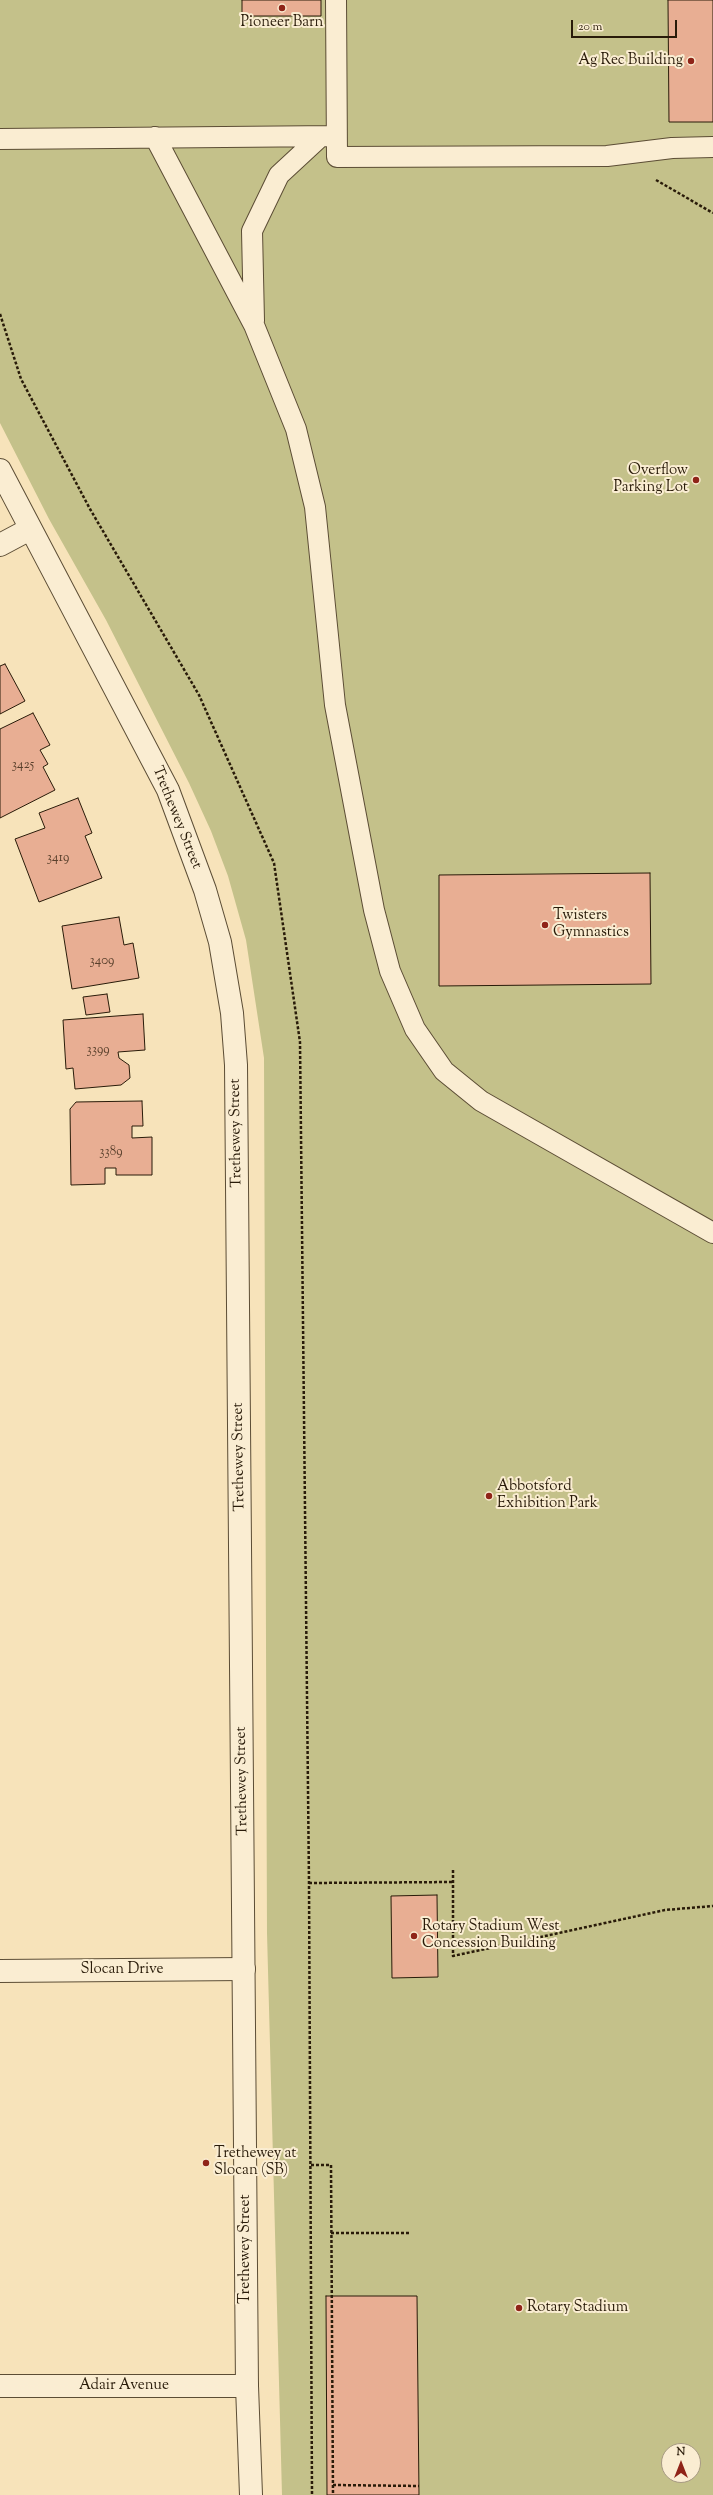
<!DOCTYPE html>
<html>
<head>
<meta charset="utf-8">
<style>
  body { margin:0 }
  #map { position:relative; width:713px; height:2495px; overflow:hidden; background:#f7e3ba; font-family:"Sorts Mill Goudy",serif }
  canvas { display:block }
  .north { position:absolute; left:661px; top:2443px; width:40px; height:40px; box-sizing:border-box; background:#faedd2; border:1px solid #a69982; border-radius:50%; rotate:0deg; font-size:11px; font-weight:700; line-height:16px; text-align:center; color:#291b09 }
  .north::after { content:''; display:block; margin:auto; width:14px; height:18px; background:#8f2418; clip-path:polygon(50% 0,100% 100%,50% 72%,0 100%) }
  .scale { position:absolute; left:571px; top:20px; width:106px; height:18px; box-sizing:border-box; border:2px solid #291b09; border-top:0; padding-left:5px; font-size:12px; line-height:14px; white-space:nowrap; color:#291b09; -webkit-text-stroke:3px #faedd2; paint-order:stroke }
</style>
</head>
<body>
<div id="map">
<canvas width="713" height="2495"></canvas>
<div class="north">N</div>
<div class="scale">20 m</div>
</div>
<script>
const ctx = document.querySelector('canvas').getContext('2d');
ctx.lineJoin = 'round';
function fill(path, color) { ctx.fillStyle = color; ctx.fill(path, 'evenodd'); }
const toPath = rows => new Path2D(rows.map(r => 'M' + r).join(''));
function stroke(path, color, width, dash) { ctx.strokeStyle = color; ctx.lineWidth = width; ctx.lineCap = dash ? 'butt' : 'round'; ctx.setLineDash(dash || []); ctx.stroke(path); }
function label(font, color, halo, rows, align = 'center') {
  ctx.font = font + ' "Sorts Mill Goudy",serif'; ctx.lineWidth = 4; ctx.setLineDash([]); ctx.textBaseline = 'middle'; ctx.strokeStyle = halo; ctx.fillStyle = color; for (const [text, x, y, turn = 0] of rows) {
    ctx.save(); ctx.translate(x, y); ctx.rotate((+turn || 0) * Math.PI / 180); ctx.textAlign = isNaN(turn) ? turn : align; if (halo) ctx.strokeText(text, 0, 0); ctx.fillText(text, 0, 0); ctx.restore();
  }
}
fill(toPath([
  [0,0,713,0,713,2495,282,2495,267,1933,264,1058,246,940,228,876,211,831,189,783,106,620,49,519,0,423],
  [669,2451,693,2451,693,2475,669,2475]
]), '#c4c18a');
const building = toPath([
  [242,0,321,0,321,16,242,16,242,0],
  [668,0,713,0,713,122,669,122,668,0],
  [5,664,25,701,0,714,0,666,5,664],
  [33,713,50,745,40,750,48,764,43,767,55,790,0,818,0,729,33,713],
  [78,798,92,833,85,836,102,878,39,902,15,839,45,828,39,813,78,798],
  [650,873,651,984,439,986,439,875,650,873],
  [119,917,124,945,133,943,139,978,72,989,62,926,119,917],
  [107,994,110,1012,86,1015,83,997,107,994],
  [143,1014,145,1050,118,1052,119,1058,129,1065,130,1078,121,1085,75,1089,73,1068,66,1069,63,1020,143,1014],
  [142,1101,143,1126,132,1126,132,1138,152,1137,152,1175,116,1175,116,1168,105,1168,105,1184,71,1185,70,1109,76,1102,142,1101],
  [437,1895,438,1977,392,1978,391,1896,437,1895],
  [326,2296,417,2296,419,2495,327,2495,326,2296]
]);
fill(building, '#e8ae93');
stroke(building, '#291b09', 1);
const service = toPath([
  [336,0,337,157,607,156,672,148,713,147],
  [155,137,254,325,296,429,315,507,335,705,374,910,390,971,415,1029,444,1071,481,1101,713,1233],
  [0,139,336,136],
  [254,321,252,231,279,175,320,137]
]);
const minor = toPath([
  [0,545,30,529],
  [0,1971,244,1969],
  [0,2386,247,2386]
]);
const tertiary = toPath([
  [0,470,168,790,205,890,220,942,232,1013,236,1065,247,2386,251,2495]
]);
stroke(service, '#5c4d35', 22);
stroke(minor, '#5c4d35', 24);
stroke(tertiary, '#5c4d35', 24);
stroke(toPath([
  [656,180,713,213],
  [0,314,21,379,90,509,199,695,274,863,300,1042,309,1883,312,2495],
  [453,1870,453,1956,665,1910,713,1906],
  [309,1883,453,1882],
  [311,2165,331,2165,333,2495],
  [331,2233,409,2233],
  [333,2485,419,2486]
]), '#291b09', 2.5, [3, 2]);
stroke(service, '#faedd2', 20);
stroke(minor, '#faedd2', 22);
stroke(tertiary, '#faedd2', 22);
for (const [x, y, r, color] of [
  [282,8,4,"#8f2418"],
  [691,61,4,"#8f2418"],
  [696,480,4,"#8f2418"],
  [545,925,4,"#8f2418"],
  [489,1496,4,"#8f2418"],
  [414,1936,4,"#8f2418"],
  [206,2163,4,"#8f2418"],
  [519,2308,4,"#8f2418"]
]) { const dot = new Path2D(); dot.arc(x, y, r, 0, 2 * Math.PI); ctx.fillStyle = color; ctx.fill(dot); stroke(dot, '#faedd2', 1.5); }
label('13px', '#59402c', null, [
  ["3425",23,766],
  ["3419",58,859],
  ["3409",102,962],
  ["3399",98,1051],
  ["3389",111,1153]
]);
label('15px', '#291b09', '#faedd2', [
  ["Pioneer Barn",282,23,"center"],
  ["Ag Rec Building",683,61,"right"],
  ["Overflow",688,471,"right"],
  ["Parking Lot",688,488,"right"],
  ["Twisters",553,916],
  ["Gymnastics",553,933],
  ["Abbotsford",497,1487],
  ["Exhibition Park",497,1504],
  ["Rotary Stadium West",422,1927],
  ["Concession Building",422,1944],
  ["Trethewey at",214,2154],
  ["Slocan (SB)",214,2171],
  ["Rotary Stadium",527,2308]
], 'left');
label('15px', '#291b09', '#faedd2', [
  ["Trethewey Street",176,818,68],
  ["Trethewey Street",237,1133,-91],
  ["Trethewey Street",240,1457,-91],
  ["Trethewey Street",243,1781,-91],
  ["Slocan Drive",122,1970],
  ["Trethewey Street",246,2249,-90],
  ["Adair Avenue",124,2386]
]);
</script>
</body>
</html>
